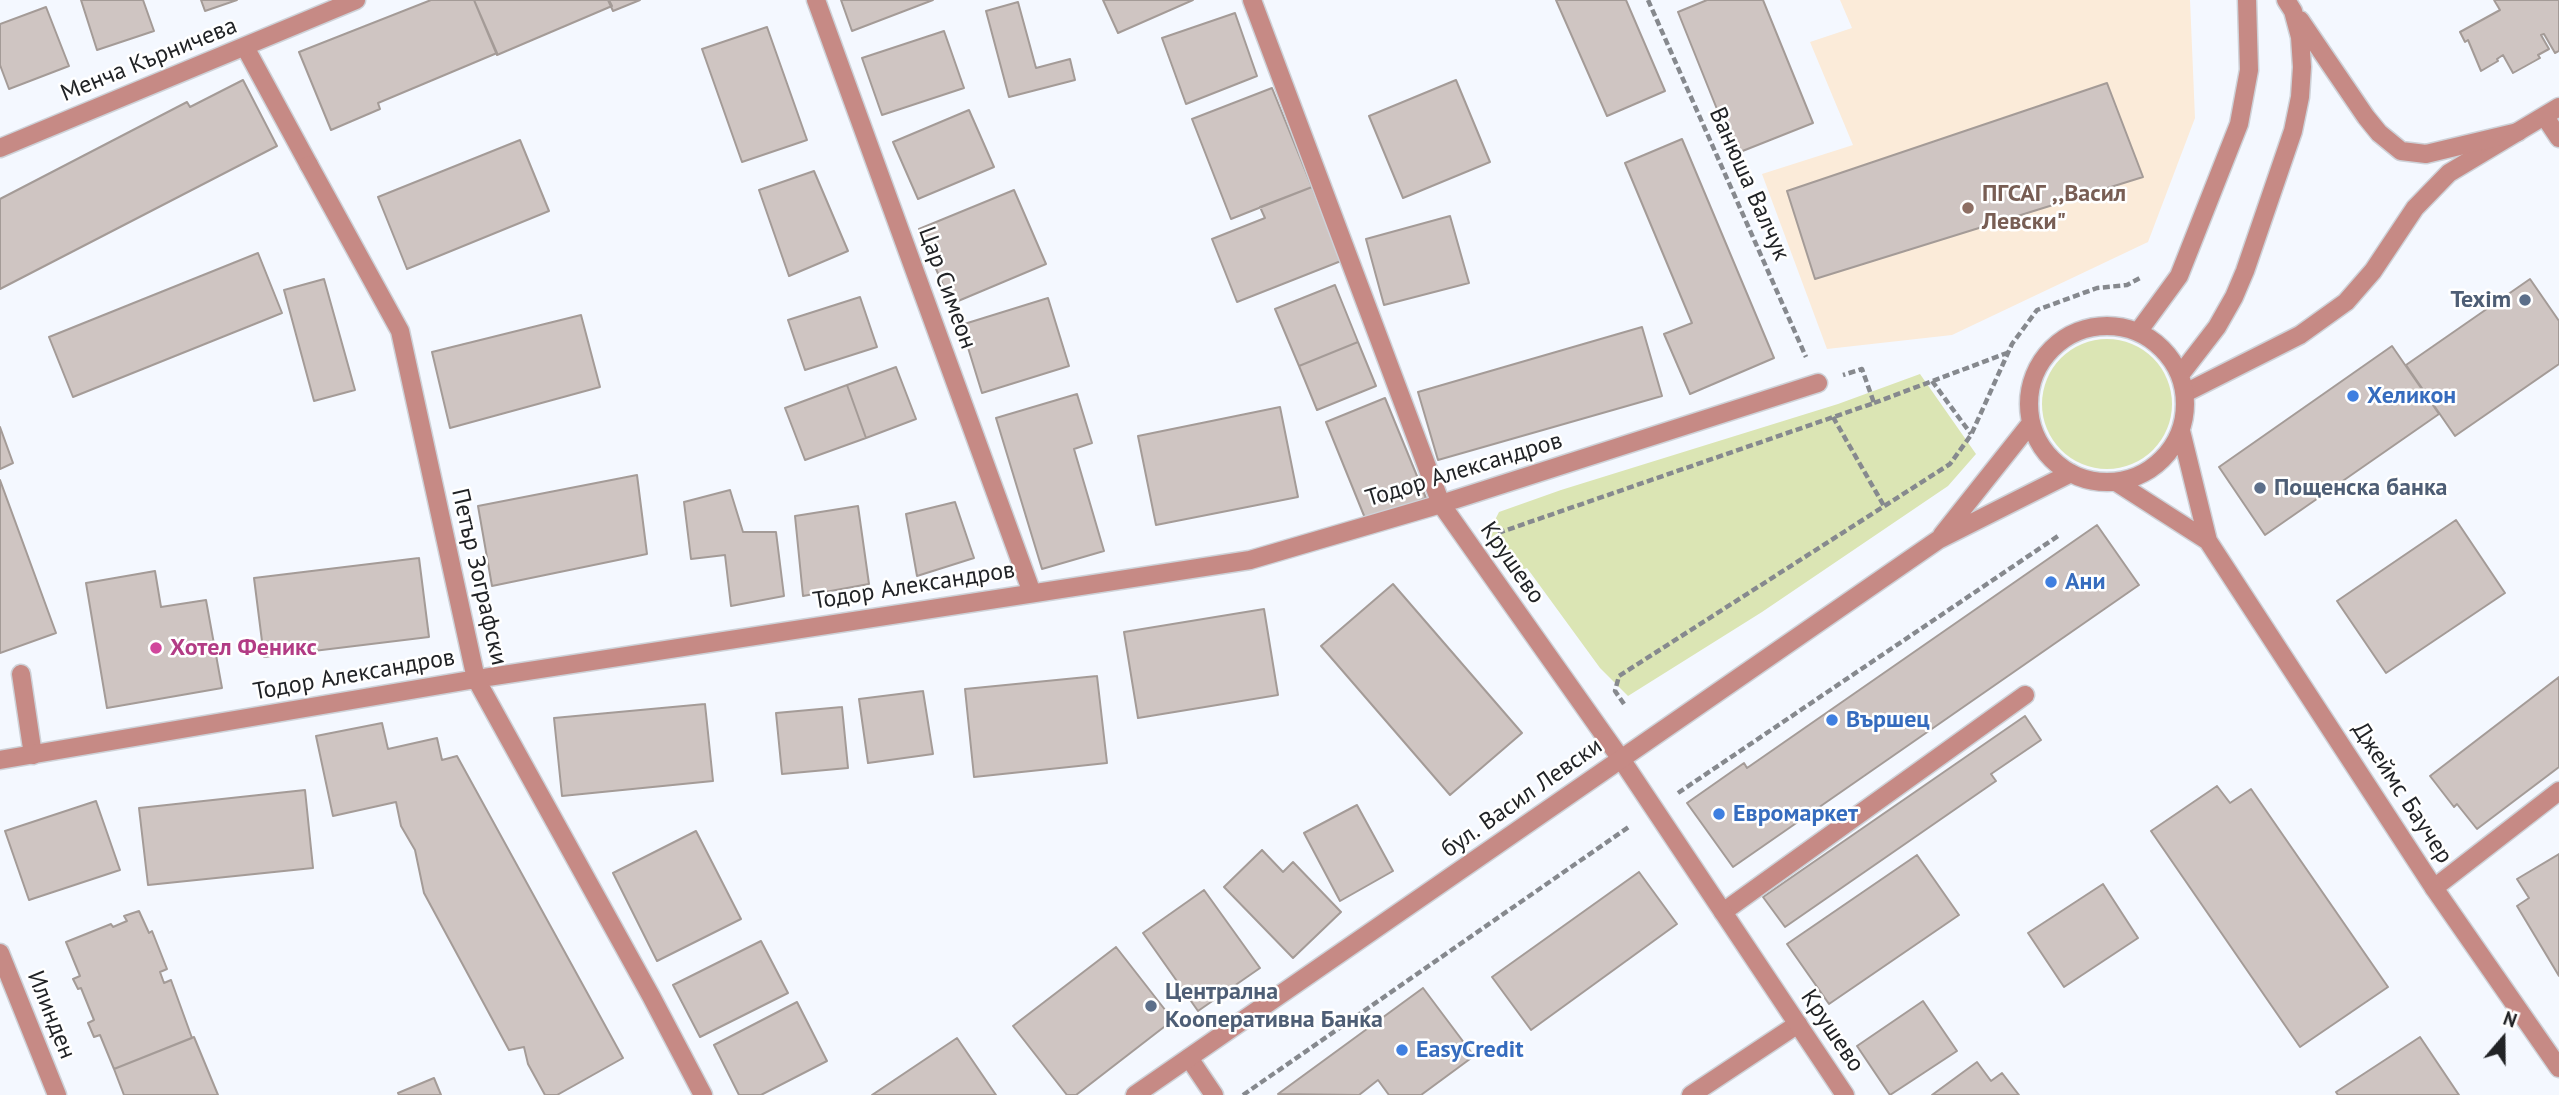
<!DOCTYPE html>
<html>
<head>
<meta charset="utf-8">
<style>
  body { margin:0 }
  #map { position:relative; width:2559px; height:1095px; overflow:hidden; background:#f4f8ff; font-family:"PT Sans",sans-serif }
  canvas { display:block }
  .north { position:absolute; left:2468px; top:1004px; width:70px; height:70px; -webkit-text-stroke:5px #fff; paint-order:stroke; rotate:20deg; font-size:19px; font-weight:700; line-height:28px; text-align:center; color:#212326 }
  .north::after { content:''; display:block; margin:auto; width:24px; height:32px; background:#212326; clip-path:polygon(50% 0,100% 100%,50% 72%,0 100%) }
</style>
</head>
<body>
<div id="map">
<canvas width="2559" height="1095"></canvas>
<div class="north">N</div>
</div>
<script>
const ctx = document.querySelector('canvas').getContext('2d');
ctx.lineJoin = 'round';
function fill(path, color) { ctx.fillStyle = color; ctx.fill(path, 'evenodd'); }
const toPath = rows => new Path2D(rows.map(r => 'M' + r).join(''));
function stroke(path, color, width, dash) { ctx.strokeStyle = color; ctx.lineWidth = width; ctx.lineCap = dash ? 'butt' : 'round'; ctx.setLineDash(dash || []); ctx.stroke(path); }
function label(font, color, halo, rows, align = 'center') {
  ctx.font = font + ' "PT Sans",sans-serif'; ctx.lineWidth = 5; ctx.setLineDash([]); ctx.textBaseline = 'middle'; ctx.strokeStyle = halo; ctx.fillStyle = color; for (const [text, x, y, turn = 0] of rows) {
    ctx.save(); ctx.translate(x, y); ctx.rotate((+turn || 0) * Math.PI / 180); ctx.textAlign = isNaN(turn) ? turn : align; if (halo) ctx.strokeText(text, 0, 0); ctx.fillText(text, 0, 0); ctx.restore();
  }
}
fill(toPath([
  [1840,0,2190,0,2195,118,2148,242,1952,335,1827,349,1762,174,1853,145,1810,42,1852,28]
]), '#fbebd9');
fill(toPath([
  '2042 404a65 65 0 1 1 130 0a65 65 0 1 1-130 0Z',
  [1920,374,1976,454,1948,486,1762,612,1628,696,1600,668,1527,568,1517,572,1490,545,1491,528,1499,512,1561,490,1838,404]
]), '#dbe5b4');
const building = toPath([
  [81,0,143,0,154,31,97,50,81,0],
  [201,0,237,0,205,11,201,0],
  [431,0,474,0,497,53,378,103,380,109,331,130,299,52,431,0],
  [474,0,609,0,612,6,497,55,474,0],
  [608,0,640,0,613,11,608,0],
  [841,0,933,0,852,31,841,0],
  [1103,0,1193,0,1118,33,1103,0],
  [1556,0,1626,0,1665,91,1607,116,1556,0],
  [1707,0,1763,0,1813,123,1735,154,1678,12,1707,0],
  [2494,0,2559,0,2559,51,2555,53,2544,34,2541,35,2549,49,2538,55,2540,58,2513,73,2503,55,2497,59,2498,61,2481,71,2468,40,2465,42,2460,32,2500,10,2494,0],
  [1018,2,1036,68,1070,59,1075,80,1009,97,986,11,1018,2],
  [46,7,69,66,9,89,0,65,0,24,46,7],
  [1235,13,1257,76,1186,104,1162,38,1235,13],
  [767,27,807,140,742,162,702,49,767,27],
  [944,31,964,88,882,115,862,58,944,31],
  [243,80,277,146,0,289,0,199,187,102,190,107,243,80],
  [1456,80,1490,162,1403,198,1369,116,1456,80],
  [2107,83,2143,177,1815,279,1787,191,2107,83],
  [1272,88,1312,187,1231,219,1192,119,1272,88],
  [969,110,994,167,918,199,893,142,969,110],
  [1682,139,1774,358,1690,394,1664,334,1692,323,1625,163,1682,139],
  [520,140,549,211,407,269,378,197,520,140],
  [814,171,848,251,789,276,759,190,814,171],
  [1312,187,1341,261,1237,302,1212,239,1265,218,1260,207,1312,187],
  [1014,190,1046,264,951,304,919,229,1014,190],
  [1450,216,1469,283,1384,305,1366,239,1450,216],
  [258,253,282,313,73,397,49,337,258,253],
  [324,279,355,390,314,401,284,290,324,279],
  [2530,279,2559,321,2559,364,2455,436,2406,365,2530,279],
  [1335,285,1358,342,1299,366,1275,309,1335,285],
  [860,297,877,347,805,370,788,320,860,297],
  [1048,298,1069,366,982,393,961,325,1048,298],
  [581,315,600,387,450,428,432,352,581,315],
  [1642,327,1662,396,1438,460,1418,392,1642,327],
  [1358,342,1376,386,1317,410,1299,366,1358,342],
  [2392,346,2439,414,2265,535,2219,467,2392,346],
  [896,367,916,419,866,438,847,385,896,367],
  [847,385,866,438,805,460,785,408,847,385],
  [1077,394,1092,443,1074,449,1104,551,1042,569,996,418,1077,394],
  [1385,398,1426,498,1367,523,1326,422,1385,398],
  [1280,407,1298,497,1156,525,1138,436,1280,407],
  [0,427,13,463,0,469,0,427],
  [637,475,647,554,492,586,478,506,637,475],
  [0,480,56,633,0,653,0,480],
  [730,490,743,532,776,532,784,596,731,606,725,555,691,559,684,502,730,490],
  [955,502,974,558,917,576,906,514,955,502],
  [858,506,869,584,803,596,795,516,858,506],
  [2456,520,2505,593,2386,673,2337,601,2456,520],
  [2097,525,2139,585,1733,867,1687,803,1744,763,1747,768,2097,525],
  [419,558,429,637,264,657,254,578,419,558],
  [155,571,161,607,206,600,222,688,107,708,86,583,155,571],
  [1393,584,1522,733,1450,795,1321,646,1393,584],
  [1264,609,1278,695,1138,718,1124,632,1264,609],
  [1097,676,1107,763,974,777,965,689,1097,676],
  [2559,677,2559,767,2477,829,2457,804,2454,807,2430,776,2559,677],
  [923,691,933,754,868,763,859,699,923,691],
  [705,704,713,781,562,796,554,718,705,704],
  [842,707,848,768,782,774,776,713,842,707],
  [2025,716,2041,740,1991,774,1996,781,1785,927,1763,897,2025,716],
  [382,723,388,749,437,738,442,760,457,756,623,1058,557,1095,545,1095,528,1064,524,1047,509,1050,424,893,415,850,401,826,396,802,333,816,316,736,382,723],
  [2217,786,2230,803,2251,789,2388,987,2300,1047,2151,831,2217,786],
  [305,790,313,868,148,885,139,808,305,790],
  [96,801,120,870,29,900,5,831,96,801],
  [1357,805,1393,871,1340,901,1304,833,1357,805],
  [696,831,741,919,657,961,613,873,696,831],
  [1262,850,1283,872,1293,862,1341,912,1293,958,1224,887,1262,850],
  [2559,854,2559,976,2517,906,2529,898,2517,879,2559,854],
  [1917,855,1959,915,1829,1004,1787,944,1917,855],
  [1639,872,1677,924,1531,1030,1492,977,1639,872],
  [2103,884,2138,938,2064,987,2028,933,2103,884],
  [1204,890,1260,968,1198,1011,1143,933,1204,890],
  [139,911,149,933,152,931,167,969,160,972,164,983,171,980,192,1038,114,1069,100,1035,94,1037,88,1023,94,1020,81,988,78,989,73,979,80,976,66,942,111,924,113,927,127,921,124,916,139,911],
  [761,941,788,993,700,1037,673,985,761,941],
  [1116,947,1173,1020,1076,1095,1067,1095,1013,1026,1116,947],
  [1423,988,1474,1056,1421,1095,1389,1095,1378,1080,1359,1095,1278,1094,1423,988],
  [1923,1001,1957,1051,1890,1095,1857,1046,1923,1001],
  [797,1002,827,1061,761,1095,739,1095,714,1045,797,1002],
  [194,1037,218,1095,124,1095,114,1069,194,1037],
  [2420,1037,2459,1095,2338,1095,2336,1092,2420,1037],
  [957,1038,996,1095,872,1095,957,1038],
  [1977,1062,1991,1081,2002,1073,2019,1095,1932,1095,1977,1062],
  [434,1078,441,1095,399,1095,398,1093,434,1078]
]);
fill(building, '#cfc5c2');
stroke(building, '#a49b97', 2);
const service = toPath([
  [21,674,33,755],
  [1723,912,2025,695],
  [1691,1095,1798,1024]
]);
const pedestrian = toPath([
  [245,47,309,165]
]);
const minor = toPath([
  [816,0,1032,593],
  [1252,0,1441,504,1621,759,1845,1095],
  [2545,117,2559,138],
  [0,148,356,0],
  [309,165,400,331,476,679,651,996,703,1095],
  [2185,393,2300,335,2346,302,2373,271,2415,208,2449,173,2559,107],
  [0,760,476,679,1250,560,1441,504,1818,383],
  [2434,888,2559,791],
  [0,953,57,1095],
  [1189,1058,1214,1095]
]);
const tertiary = toPath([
  [2300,20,2366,117,2379,133,2401,151,2426,154,2518,132],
  '2029 404a78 78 0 1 1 156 0a78 78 0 1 1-156 0Z',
  [2138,332,2179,276,2239,124,2249,70,2247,0],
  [2180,375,2217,327,2234,297,2245,271,2293,131,2300,97,2302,67,2300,37,2293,11,2286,0],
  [2181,431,2208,541,2434,888,2559,1068],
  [2116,482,2208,541],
  [1942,535,2031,423],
  [1135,1095,1938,540,2071,473]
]);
stroke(service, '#ced2d8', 21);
stroke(pedestrian, '#ced2d8', 21);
stroke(minor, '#ced2d8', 21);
stroke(tertiary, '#ced2d8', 21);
stroke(toPath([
  [1648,0,1806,357],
  [1932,381,1971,434],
  [1874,403,2007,353],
  [1833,417,1884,506],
  [1498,533,1874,403,1862,369,1843,375],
  [1624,704,1615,691,1619,676,1950,464,1971,435,2012,344,2037,310,2097,288,2127,285,2140,278],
  [1678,793,2058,536],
  [1243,1095,1630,826]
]), '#86898e', 4.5, [7, 3.5]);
stroke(service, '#c68a85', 18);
stroke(pedestrian, '#c68a85', 18);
stroke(minor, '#c68a85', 18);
stroke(tertiary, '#c68a85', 18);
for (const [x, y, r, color] of [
  [1968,208,7,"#8d6e63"],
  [2525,300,7,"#5c6f8a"],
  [2353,396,7,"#3f7fe0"],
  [2260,488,7,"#5c6f8a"],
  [2051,582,7,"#3f7fe0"],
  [156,648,7,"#d1479c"],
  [1832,720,7,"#3f7fe0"],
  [1719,814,7,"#3f7fe0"],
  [1151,1006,7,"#5c6f8a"],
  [1402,1050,7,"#3f7fe0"]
]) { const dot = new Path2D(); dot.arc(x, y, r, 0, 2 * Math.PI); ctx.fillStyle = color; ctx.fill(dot); stroke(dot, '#fff', 2.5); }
label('24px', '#212326', '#fff', [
  ["Менча Кърничева",149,60,-22],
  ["Ванюша Валчук",1749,184,66],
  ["Цар Симеон",947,288,70],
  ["Тодор Александров",1464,470,-17],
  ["Крушево",1512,563,55],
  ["Петър Зографски",479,577,77],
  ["Тодор Александров",914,586,-9],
  ["Тодор Александров",354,675,-10],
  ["Джеймс Баучер",2402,793,57],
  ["бул. Васил Левски",1522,798,-35],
  ["Илинден",51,1015,68],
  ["Крушево",1832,1031,56]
]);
label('bold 24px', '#785e54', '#fff', [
  ["ПГСАГ ,,Васил",1982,194],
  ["Левски\"",1982,222]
], 'left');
label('bold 24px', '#4e5e75', '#fff', [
  ["Texim",2511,300,"right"],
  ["Пощенска банка",2274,488],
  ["Централна",1165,992],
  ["Кооперативна Банка",1165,1020]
], 'left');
label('bold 24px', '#366cbe', '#fff', [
  ["Хеликон",2367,396],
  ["Ани",2065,582],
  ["Вършец",1846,720],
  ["Евромаркет",1733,814],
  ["EasyCredit",1416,1050]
], 'left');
label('bold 24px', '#b23c85', '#fff', [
  ["Хотел Феникс",170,648]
], 'left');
</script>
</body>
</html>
